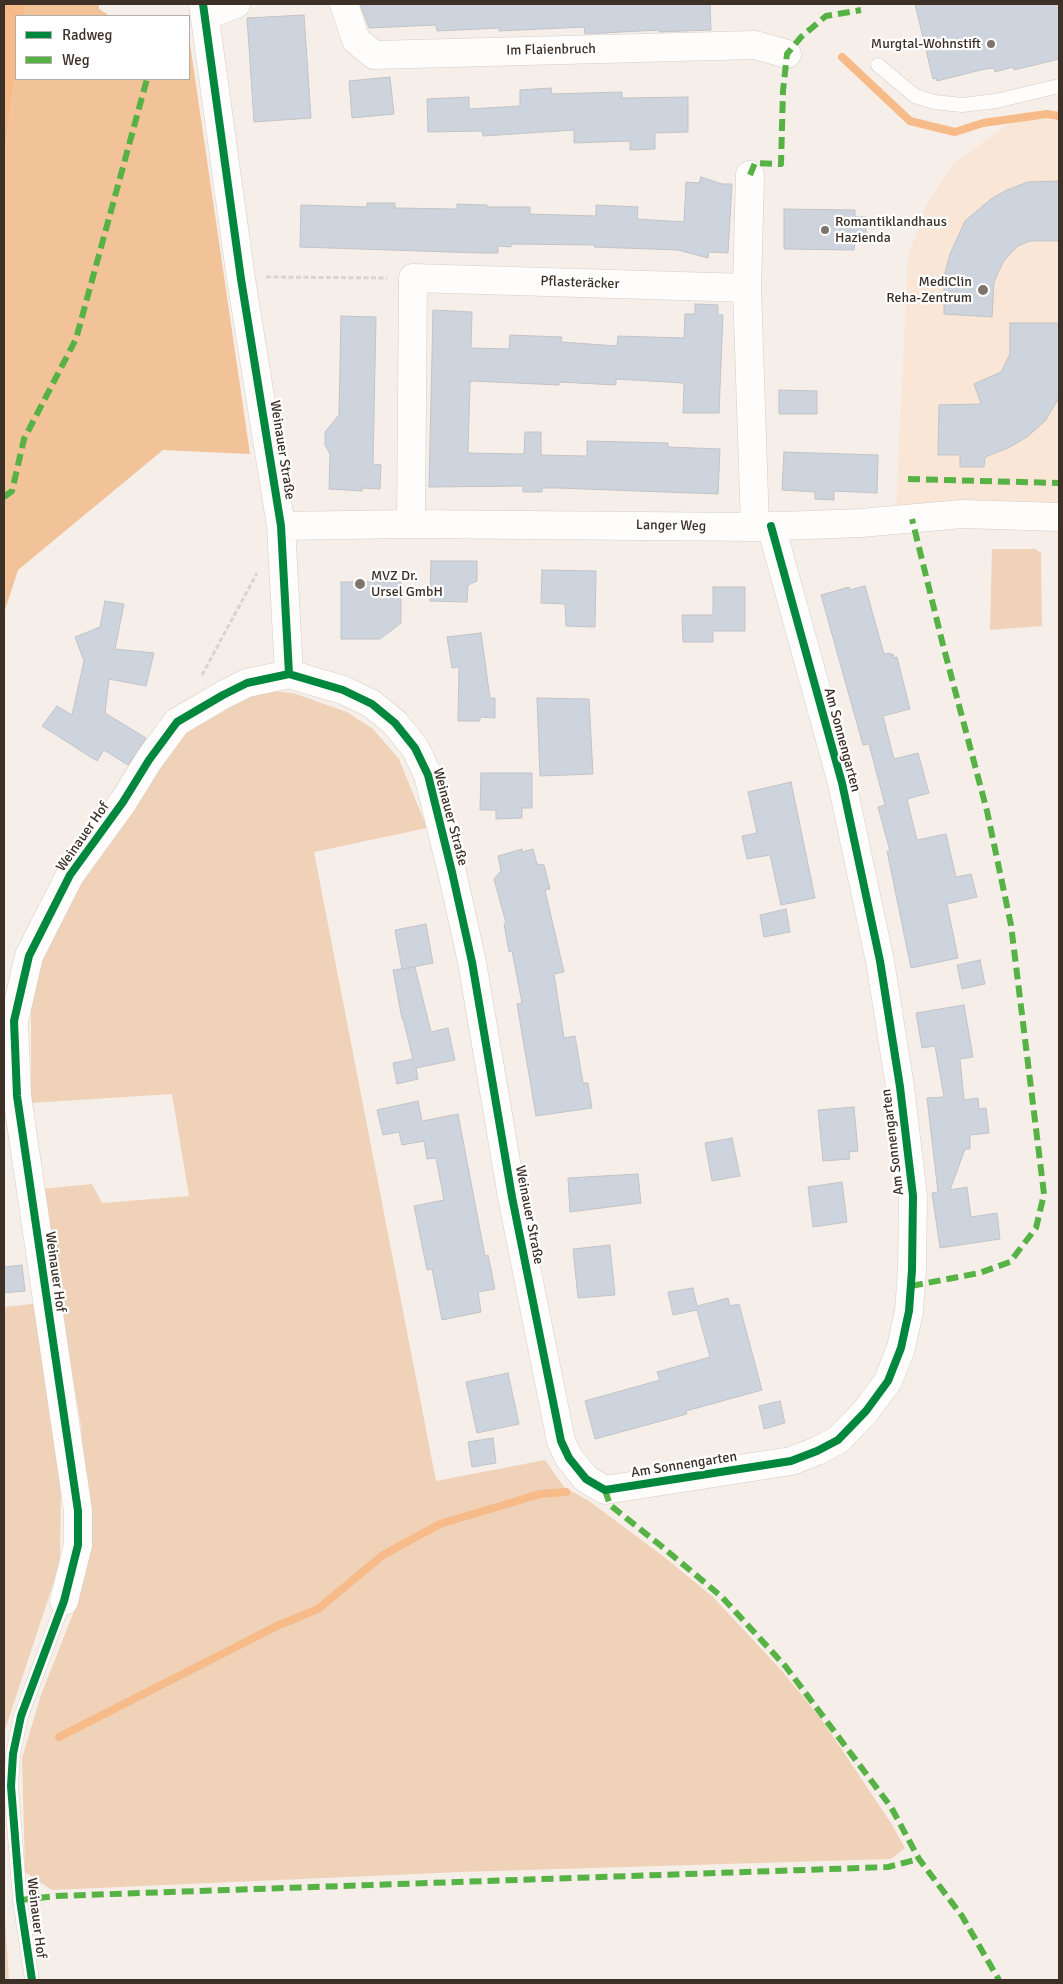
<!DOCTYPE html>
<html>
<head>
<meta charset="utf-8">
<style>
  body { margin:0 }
  #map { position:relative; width:1063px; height:1984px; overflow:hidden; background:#f6efe9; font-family:Signika,sans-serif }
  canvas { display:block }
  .frame { position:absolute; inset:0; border:5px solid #3d3127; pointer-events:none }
  .legend { position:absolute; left:15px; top:15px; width:175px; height:65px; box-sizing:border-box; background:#fff; border:1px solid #b1ada9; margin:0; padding:6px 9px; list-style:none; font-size:15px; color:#3d3127 }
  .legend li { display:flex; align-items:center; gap:10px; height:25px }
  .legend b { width:25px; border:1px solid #b1ada9 }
</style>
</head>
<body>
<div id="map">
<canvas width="1063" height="1984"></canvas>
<div class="frame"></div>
<ul class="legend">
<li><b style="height:6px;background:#00873e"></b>Radweg</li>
<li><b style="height:6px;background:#57b245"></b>Weg</li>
</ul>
</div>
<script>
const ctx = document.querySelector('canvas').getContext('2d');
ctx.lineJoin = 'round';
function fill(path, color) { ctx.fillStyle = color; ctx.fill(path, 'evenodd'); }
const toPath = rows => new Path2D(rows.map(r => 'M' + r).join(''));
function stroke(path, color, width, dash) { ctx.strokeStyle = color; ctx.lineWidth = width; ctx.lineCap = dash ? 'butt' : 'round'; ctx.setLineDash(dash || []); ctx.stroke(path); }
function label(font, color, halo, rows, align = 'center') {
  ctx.font = font + ' Signika,sans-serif'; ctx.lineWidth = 4.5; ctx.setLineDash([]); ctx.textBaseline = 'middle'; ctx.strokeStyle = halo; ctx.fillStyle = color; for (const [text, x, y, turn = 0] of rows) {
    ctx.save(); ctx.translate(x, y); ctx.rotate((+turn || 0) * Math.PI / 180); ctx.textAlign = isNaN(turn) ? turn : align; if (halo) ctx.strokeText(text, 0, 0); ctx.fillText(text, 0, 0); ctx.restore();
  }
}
fill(toPath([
  [1052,118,1059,119,1059,511,896,512,908,257,926,205,954,163,1013,121]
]), '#fae6d6');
fill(toPath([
  [992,549,1035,549,1041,553,1042,626,990,630],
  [260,690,293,693,347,712,373,729,399,759,427,828,314,852,436,1481,545,1460,564,1487,589,1501,663,1556,713,1597,783,1672,822,1720,891,1823,905,1848,891,1859,461,1872,52,1890,25,1872,22,1758,41,1695,80,1596,90,1546,81,1426,41,1189,92,1184,102,1203,189,1196,172,1094,31,1103,31,1005,44,948,89,862,176,737],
  [41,1303,61,1485,60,1563,4,1733,4,1307],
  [4,1903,9,1980,4,1980]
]), '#f0d2b9');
fill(toPath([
  [26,4,99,4,99,9,110,16,24,16],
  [189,37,250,454,163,450,18,570,4,613,4,157,16,71,16,79,189,79]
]), '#f2c299');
fill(toPath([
  [4,4,26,4,24,16,16,16,16,71,4,157]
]), '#f6bb88');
stroke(toPath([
  [842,57,910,121,934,127,955,132,983,123,1047,114,1059,116],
  [59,1737,277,1626,318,1609,383,1555,440,1524,540,1494,566,1492]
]), '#f6bb88', 8);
const building = toPath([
  [360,4,710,4,711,30,659,32,659,30,585,34,584,27,499,31,499,28,437,31,436,25,369,28,360,4],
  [915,4,1059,4,1059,59,1014,70,1013,67,995,72,994,68,985,69,937,81,936,78,933,79,915,4],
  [304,15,311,118,254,122,247,18,304,15],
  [390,77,394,114,352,118,349,81,390,77],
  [551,88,552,94,622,92,622,98,688,97,688,132,655,133,655,149,630,150,630,141,574,143,574,130,483,136,482,131,428,132,427,99,469,97,469,109,520,106,520,90,551,88],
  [701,177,722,184,732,184,728,253,709,252,708,258,678,250,594,247,595,245,511,244,511,247,498,246,498,253,480,253,300,247,301,205,367,207,367,203,395,203,395,208,457,209,457,204,487,205,487,207,530,207,530,214,596,216,596,205,638,207,637,219,684,222,686,182,699,183,701,177],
  [1059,181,1059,241,1030,241,1018,246,1010,254,1003,262,994,282,992,317,944,314,944,277,950,254,965,221,991,199,1007,190,1028,182,1059,181],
  [784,209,855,210,855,217,866,217,866,242,855,242,854,250,784,249,784,209],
  [695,304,718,305,718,315,723,315,719,413,683,413,684,384,683,383,616,379,616,385,559,382,559,385,472,381,470,383,468,453,524,454,525,432,541,432,541,455,587,456,587,441,668,443,668,447,720,449,718,494,558,488,542,488,542,492,523,492,523,486,429,487,433,310,472,312,471,348,509,349,510,335,562,337,561,342,617,346,618,336,684,338,685,314,695,314,695,304],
  [341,316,376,317,373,464,381,465,380,489,362,488,362,491,329,489,330,454,325,445,325,432,339,415,341,316],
  [1010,323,1059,323,1059,398,1045,421,1027,437,1008,448,985,457,984,467,960,467,960,455,938,455,939,405,981,404,974,384,1001,372,1010,354,1010,323],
  [779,390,817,391,817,414,779,414,779,390],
  [784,452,878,455,877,493,834,491,834,500,815,499,815,492,782,490,784,452],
  [431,561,477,561,477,581,468,585,467,602,430,601,431,561],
  [542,570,596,571,595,627,566,626,565,604,541,603,542,570],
  [341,582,401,582,401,623,380,639,341,639,341,582],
  [865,586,884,654,890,653,891,655,893,654,894,658,897,657,910,709,883,716,894,759,918,753,929,793,907,799,917,840,946,834,956,877,971,874,977,897,947,904,958,958,911,968,887,851,890,851,878,807,885,805,869,744,863,745,821,595,849,587,850,590,865,586],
  [713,587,745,587,745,631,713,631,713,642,683,642,682,615,713,615,713,587],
  [105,601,124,604,115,649,154,653,146,686,109,679,105,713,146,738,128,765,104,750,97,761,42,726,57,706,72,715,84,661,75,637,100,627,105,601],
  [481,633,490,698,495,698,495,718,480,717,480,721,458,721,459,667,452,668,447,637,481,633],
  [537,698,589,699,593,774,540,776,537,698],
  [481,773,532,773,532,808,522,808,522,818,496,819,496,810,480,810,481,773],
  [791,782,815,898,781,905,770,855,747,859,742,836,757,833,748,792,791,782],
  [522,849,522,852,533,849,537,864,544,865,550,889,545,890,564,972,554,974,564,1038,575,1036,583,1083,588,1083,592,1108,536,1116,517,1004,522,1003,512,951,509,952,504,924,506,923,494,879,501,871,498,856,522,849],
  [786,909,790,932,764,937,760,915,786,909],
  [426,924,433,963,402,969,395,930,426,924],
  [980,960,985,984,962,989,957,965,980,960],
  [415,967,431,1032,448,1028,455,1060,416,1068,418,1079,397,1084,393,1063,413,1059,403,1019,402,1019,393,970,415,967],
  [964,1005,973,1057,960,1059,964,1100,978,1098,979,1109,986,1108,989,1133,970,1135,970,1149,965,1149,950,1190,967,1187,971,1217,997,1213,1000,1239,940,1248,932,1193,938,1192,927,1098,944,1097,935,1046,922,1048,916,1013,964,1005],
  [418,1101,422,1121,458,1114,485,1256,488,1255,495,1289,478,1292,481,1312,442,1320,432,1269,427,1270,414,1206,444,1200,436,1158,427,1159,424,1141,402,1145,399,1132,383,1135,377,1110,418,1101],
  [854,1107,858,1151,849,1152,850,1159,823,1161,818,1110,854,1107],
  [732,1138,740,1176,712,1181,705,1143,732,1138],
  [638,1174,641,1203,570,1212,568,1178,638,1174],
  [842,1182,847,1222,813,1227,808,1187,842,1182],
  [610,1245,615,1295,578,1298,573,1249,610,1245],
  [22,1265,25,1291,4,1293,4,1267,22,1265],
  [693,1288,697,1306,728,1298,730,1306,739,1304,762,1390,686,1411,687,1414,595,1439,585,1401,660,1380,657,1372,710,1357,697,1310,673,1315,668,1292,693,1288],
  [508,1373,519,1424,477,1433,466,1382,508,1373],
  [780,1401,785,1423,764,1429,759,1406,780,1401],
  [493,1438,496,1463,472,1467,468,1442,493,1438]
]);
fill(building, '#cdd4dd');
stroke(building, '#c2c3c6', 1);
const service = toPath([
  [878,65,915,96,934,102,962,105,996,101,1059,86],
  [32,1980,20,1900,11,1786,13,1754,21,1716,64,1601]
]);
const minor = toPath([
  [203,4,241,279,281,526,289,674],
  [344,4,356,40,374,55,755,45,787,54],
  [206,15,236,4],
  [747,288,750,175],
  [411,524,413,278,747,288,755,527],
  [281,526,411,524,755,527,861,523,962,514,1059,517],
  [64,1601,78,1545,78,1511,17,1096,14,1021,29,956,70,875,123,802,149,760,177,722,223,695,247,683,289,674,343,690,372,704,395,723,415,748,428,775,452,872,472,962,512,1197,561,1441,569,1458,586,1479,605,1490,791,1461,817,1451,838,1440,866,1411,888,1381,901,1348,909,1311,912,1270,913,1196,900,1087,880,961,842,783,771,526]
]);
stroke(service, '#d5ccc5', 15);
stroke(minor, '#d5ccc5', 29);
stroke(toPath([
  [266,277,387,278],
  [202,675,257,573]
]), '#d7d4d2', 3, [5, 2.5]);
stroke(service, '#fefdfc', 14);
stroke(minor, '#fefdfc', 28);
stroke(toPath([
  [750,175,755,163,781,164,783,91,787,54,801,37,826,16,861,10],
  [908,479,1059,483],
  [4,497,12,491,24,439,76,339,147,79],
  [911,1286,979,1273,1010,1262,1036,1228,1044,1194,1011,925,987,811,943,645,912,519],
  [605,1490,610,1505,660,1545,722,1597,786,1667,891,1807,919,1859,962,1916,999,1980],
  [20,1900,56,1896,888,1867,919,1859]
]), '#57b245', 6, [12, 6]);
stroke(toPath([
  [203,4,241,279,281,526,289,674],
  [32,1980,20,1900,11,1786,13,1754,21,1716,64,1601,78,1545,78,1511,17,1096,14,1021,29,956,70,875,123,802,149,760,177,722,223,695,247,683,289,674,343,690,372,704,395,723,415,748,428,775,452,872,472,962,512,1197,561,1441,569,1458,586,1479,605,1490,791,1461,817,1451,838,1440,866,1411,888,1381,901,1348,909,1311,912,1270,913,1196,900,1087,880,961,842,783,771,526]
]), '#00873e', 8);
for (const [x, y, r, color] of [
  [991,44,5,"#7e746b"],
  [825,230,5,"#7e746b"],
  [983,290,6,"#7e746b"],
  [360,584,6,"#7e746b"]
]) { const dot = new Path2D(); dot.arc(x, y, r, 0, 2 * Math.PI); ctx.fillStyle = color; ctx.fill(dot); stroke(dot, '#fff', 2); }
label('14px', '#3d3127', '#fff', [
  ["Murgtal-Wohnstift",981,44],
  ["Romantiklandhaus",835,222,"left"],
  ["Hazienda",835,238,"left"],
  ["MediClin",972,282],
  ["Reha-Zentrum",972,298],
  ["MVZ Dr.",371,576,"left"],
  ["Ursel GmbH",371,592,"left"]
], 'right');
label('14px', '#3d3127', '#fff', [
  ["Im Flaienbruch",551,50,-1],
  ["Pflasteräcker",580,283,2],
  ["Weinauer Straße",282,450,81],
  ["Langer Weg",671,526,1],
  ["Am Sonnengarten",842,740,75],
  ["Weinauer Straße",450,817,75],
  ["Weinauer Hof",83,837,-55],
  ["Am Sonnengarten",893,1142,-97],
  ["Weinauer Straße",529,1215,79],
  ["Weinauer Hof",55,1272,82],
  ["Am Sonnengarten",684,1465,-9],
  ["Weinauer Hof",36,1918,83]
]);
</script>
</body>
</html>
